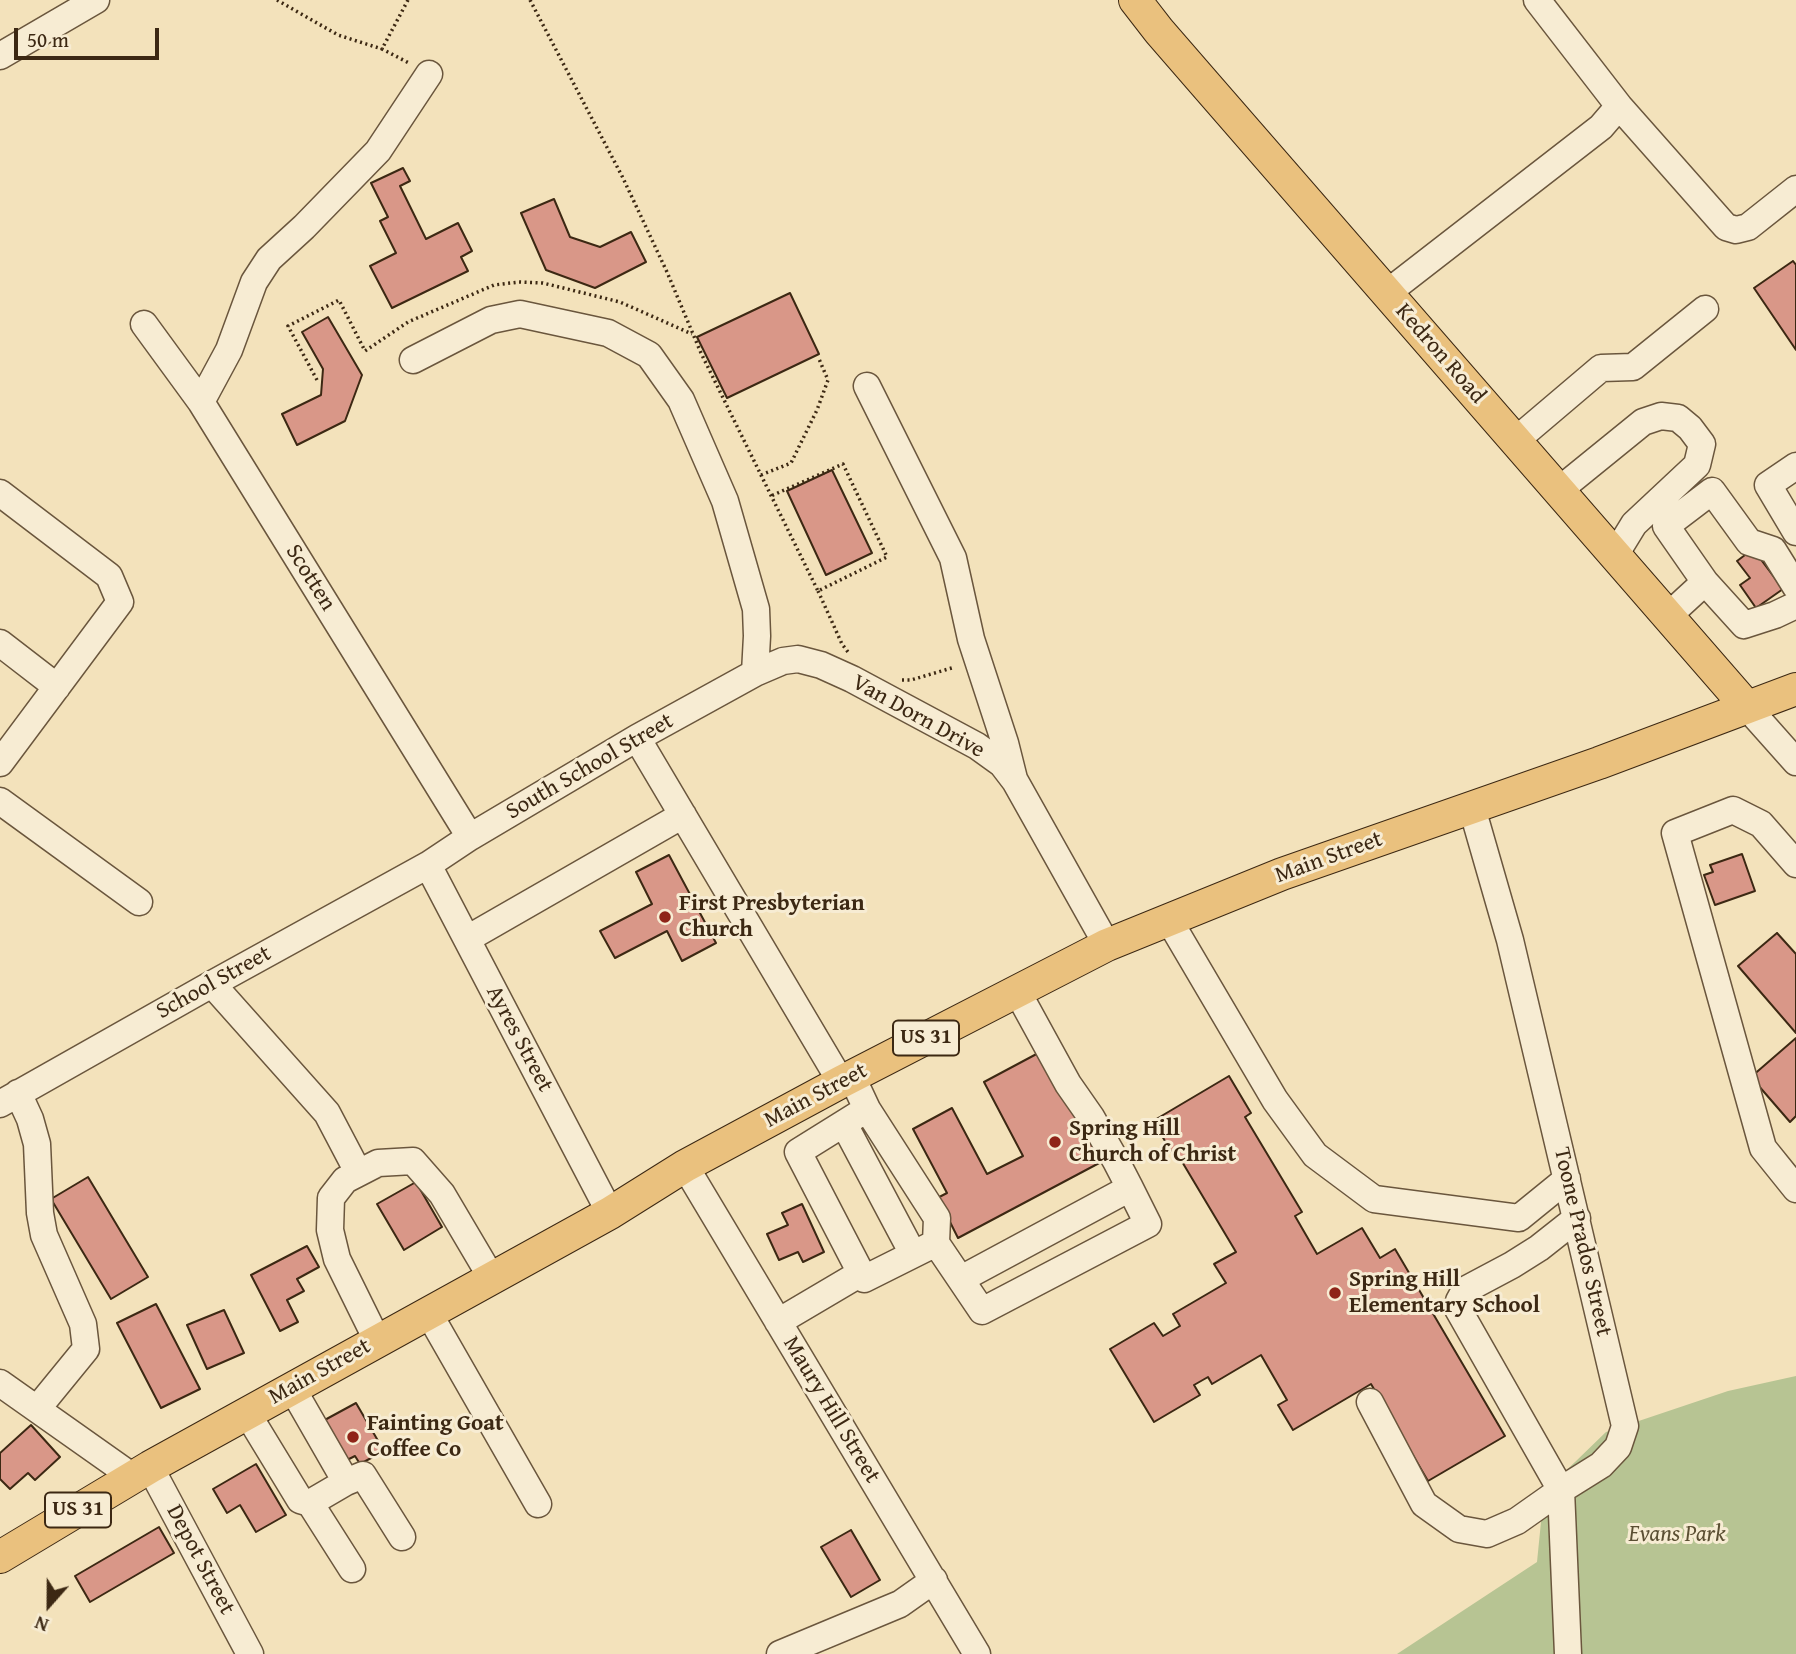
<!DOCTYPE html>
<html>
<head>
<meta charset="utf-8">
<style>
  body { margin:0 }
  #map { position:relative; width:1796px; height:1654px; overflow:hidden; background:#f3e2bb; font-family:"Gentium Book Plus",serif }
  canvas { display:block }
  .north { position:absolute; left:14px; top:1570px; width:70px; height:70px; -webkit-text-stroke:5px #f7ecd3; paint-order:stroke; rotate:201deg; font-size:19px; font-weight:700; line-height:28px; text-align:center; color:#3c2813 }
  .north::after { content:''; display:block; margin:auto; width:24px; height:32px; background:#3c2813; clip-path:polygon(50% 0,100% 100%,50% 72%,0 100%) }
  .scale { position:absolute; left:14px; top:28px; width:145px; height:32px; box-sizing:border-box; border:4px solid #3c2813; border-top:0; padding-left:9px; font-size:21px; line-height:24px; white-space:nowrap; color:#3c2813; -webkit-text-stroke:5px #f7ecd3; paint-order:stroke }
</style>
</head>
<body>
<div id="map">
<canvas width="1796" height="1654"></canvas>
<div class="north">N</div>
<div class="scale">50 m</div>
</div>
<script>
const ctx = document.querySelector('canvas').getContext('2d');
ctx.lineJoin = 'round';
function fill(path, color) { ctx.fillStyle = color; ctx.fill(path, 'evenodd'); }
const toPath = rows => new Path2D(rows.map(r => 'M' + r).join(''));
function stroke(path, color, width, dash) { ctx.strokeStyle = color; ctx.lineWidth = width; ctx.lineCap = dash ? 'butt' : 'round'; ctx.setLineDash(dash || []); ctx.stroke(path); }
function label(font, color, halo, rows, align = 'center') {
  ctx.font = font + ' "Gentium Book Plus",serif'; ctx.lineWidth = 6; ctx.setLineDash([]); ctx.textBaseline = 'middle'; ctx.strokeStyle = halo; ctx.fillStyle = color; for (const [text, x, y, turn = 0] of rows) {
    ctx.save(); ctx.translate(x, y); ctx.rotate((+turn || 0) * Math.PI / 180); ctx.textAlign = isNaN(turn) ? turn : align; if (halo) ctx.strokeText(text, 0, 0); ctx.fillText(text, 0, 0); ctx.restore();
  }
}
fill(toPath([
  [1796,1376,1796,1654,1397,1654,1537,1562,1544,1492,1606,1432,1728,1391]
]), '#b7c493');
const building = toPath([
  [403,168,410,181,400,186,426,239,458,223,472,251,461,257,468,271,392,308,370,266,396,253,380,221,388,217,371,183,403,168],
  [554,199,570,237,600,247,631,232,646,262,595,288,546,270,521,213,554,199],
  [1793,261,1796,265,1796,350,1754,288,1793,261],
  [790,293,819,354,727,398,697,337,790,293],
  [328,317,362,375,345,421,297,445,282,414,321,395,323,369,302,332,328,317],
  [832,470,872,553,826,575,787,491,832,470],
  [1753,549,1783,589,1756,608,1740,585,1750,578,1737,561,1753,549],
  [1742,854,1755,891,1715,905,1704,875,1713,872,1710,865,1742,854],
  [669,855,716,943,682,961,667,931,615,958,600,931,652,904,636,872,669,855],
  [1777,933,1796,954,1796,1033,1738,966,1777,933],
  [1796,1038,1796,1116,1790,1122,1751,1077,1796,1038],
  [1044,1050,1103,1161,958,1238,946,1214,920,1207,947,1193,913,1129,952,1108,987,1174,1023,1156,984,1082,1044,1050],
  [1229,1076,1251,1113,1245,1117,1302,1212,1295,1216,1317,1254,1362,1228,1380,1258,1395,1249,1505,1436,1428,1481,1371,1384,1293,1430,1278,1405,1287,1400,1261,1355,1212,1384,1208,1377,1194,1385,1200,1395,1154,1422,1110,1349,1154,1323,1163,1336,1180,1326,1173,1314,1226,1283,1214,1264,1236,1252,1181,1160,1177,1161,1153,1121,1229,1076],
  [88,1177,148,1277,111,1299,51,1199,88,1177],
  [416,1182,442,1227,404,1250,377,1204,416,1182],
  [802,1204,824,1252,803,1262,798,1252,779,1260,767,1234,788,1225,782,1213,802,1204],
  [307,1246,319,1267,297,1279,304,1291,287,1300,298,1322,280,1331,251,1275,307,1246],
  [156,1304,200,1389,161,1408,117,1323,156,1304],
  [224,1310,244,1353,207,1369,187,1325,224,1310],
  [356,1403,384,1451,360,1464,355,1456,345,1461,321,1422,356,1403],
  [31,1425,60,1457,35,1480,28,1473,10,1489,0,1479,0,1453,31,1425],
  [256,1464,286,1515,256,1532,240,1505,227,1513,213,1489,256,1464],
  [159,1527,174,1553,90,1602,75,1576,159,1527],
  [851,1530,880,1580,851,1597,821,1547,851,1530]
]);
fill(building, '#d99788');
stroke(building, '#3c2813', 2);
const minor = toPath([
  [1537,0,1619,106],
  [0,56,96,0],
  [1387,293,1601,127,1619,106,1726,227,1736,230,1748,227,1796,189],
  [144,324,201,402,470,837],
  [413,360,491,320,520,314,608,333,649,355,681,400,725,501,756,609,757,636,755,673],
  [867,386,953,558,971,639,1005,743,1014,779],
  [201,402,229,350,254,282,269,259,304,227,378,151,429,74],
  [1515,441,1601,368,1633,367,1705,309],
  [1796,466,1768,485,1796,532],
  [1558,491,1643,422,1661,416,1678,418,1690,428,1702,444,1697,465,1634,524,1615,555],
  [0,493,109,576,120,602,0,763],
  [1705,582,1666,526,1712,491,1749,542,1773,550,1796,587],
  [1668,616,1705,582,1744,625,1775,615,1796,605],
  [0,643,57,687],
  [1747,707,1796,762],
  [637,738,841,1082],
  [0,801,139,902],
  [1472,808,1510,940,1625,1426,1618,1447,1601,1465,1561,1490,1568,1654],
  [1796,864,1761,824,1733,810,1675,833,1763,1148,1796,1189],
  [428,865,610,1213],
  [1169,920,1275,1100,1315,1155,1374,1199,1519,1218,1567,1179],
  [467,939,683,815],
  [212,984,327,1113,358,1172],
  [1017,991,1068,1084,1091,1117,1116,1161,1130,1188],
  [852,1077,867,1109,937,1218,936,1243],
  [18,1093,30,1119,37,1144,40,1213,44,1235,83,1324,86,1349,37,1409],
  [0,1104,212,984,428,865,470,837,637,738,755,673,783,661,798,659,821,665,852,679,977,746,1002,764,1015,781,1107,945],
  [867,1109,798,1152,864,1279,936,1243,982,1311,1148,1224,1130,1188,961,1279],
  [844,1124,913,1254],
  [685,1166,977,1654],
  [428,1312,538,1504],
  [778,1322,861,1273],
  [377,1340,337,1259,330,1230,331,1198,345,1180,378,1163,413,1161,442,1194,491,1277],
  [0,1383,133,1477],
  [292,1388,346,1482],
  [1370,1402,1424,1504,1459,1529,1487,1534,1517,1521,1561,1490,1458,1309,1459,1301,1465,1290,1512,1265,1539,1248,1577,1218],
  [247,1413,300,1500,310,1503,352,1569],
  [150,1467,250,1654],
  [310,1503,346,1482,363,1475,402,1537],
  [780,1654,900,1604,934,1580]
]);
const major = toPath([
  [1135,0,1159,31,1205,84,1747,707],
  [0,1557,150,1467,610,1213,685,1166,841,1082,1107,945,1282,874,1599,763,1796,689]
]);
stroke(minor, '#6a563d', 29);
stroke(major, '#3c2813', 34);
stroke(toPath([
  [277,0,338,35,382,49],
  [408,0,382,49,409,63],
  [530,0,623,178,667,272,701,353,818,591,887,557,843,464,771,496],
  [317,380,288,326,339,300,365,351,408,322,494,285,519,282,543,283,620,302,692,334],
  [761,475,791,463,817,410,828,380,819,359],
  [818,591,842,644,848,652],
  [902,680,911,680,955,667]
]), '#3c2813', 3.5, [2, 3.5]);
stroke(minor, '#f7ecd3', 26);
stroke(major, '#eac17e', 32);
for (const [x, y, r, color] of [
  [665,917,7,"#8f2418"],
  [1055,1142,7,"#8f2418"],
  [1335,1293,7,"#8f2418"],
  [353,1437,7,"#8f2418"]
]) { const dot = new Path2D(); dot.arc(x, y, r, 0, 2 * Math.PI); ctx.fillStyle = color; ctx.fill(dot); stroke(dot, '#f7ecd3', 2.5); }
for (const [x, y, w] of [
  [926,1038,66],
  [78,1510,66]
]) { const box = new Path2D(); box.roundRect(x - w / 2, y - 17.5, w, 35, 5); ctx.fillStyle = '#f7ecd3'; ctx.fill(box); stroke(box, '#3c2813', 2); }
label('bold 21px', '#3c2813', null, [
  ["US 31",926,1038],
  ["US 31",78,1510]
]);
label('23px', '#3c2813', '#f7ecd3', [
  ["Kedron Road",1440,354,49],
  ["Scotten",310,578,58],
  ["Van Dorn Drive",918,717,29],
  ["South School Street",590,767,-30],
  ["Main Street",1329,858,-20],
  ["School Street",214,983,-29],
  ["Ayres Street",519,1039,62],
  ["Main Street",816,1096,-28],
  ["Toone Prados Street",1582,1242,77],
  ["Main Street",320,1372,-29],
  ["Maury Hill Street",831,1410,59],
  ["Depot Street",200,1560,62]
]);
label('bold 23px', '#3c2813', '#f7ecd3', [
  ["First Presbyterian",679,904],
  ["Church",679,930],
  ["Spring Hill",1069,1129],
  ["Church of Christ",1069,1155],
  ["Spring Hill",1349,1280],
  ["Elementary School",1349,1306],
  ["Fainting Goat",367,1424],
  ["Coffee Co",367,1450]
], 'left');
label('italic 23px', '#5b4f33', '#f7ecd3', [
  ["Evans Park",1677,1535]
]);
</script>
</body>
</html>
